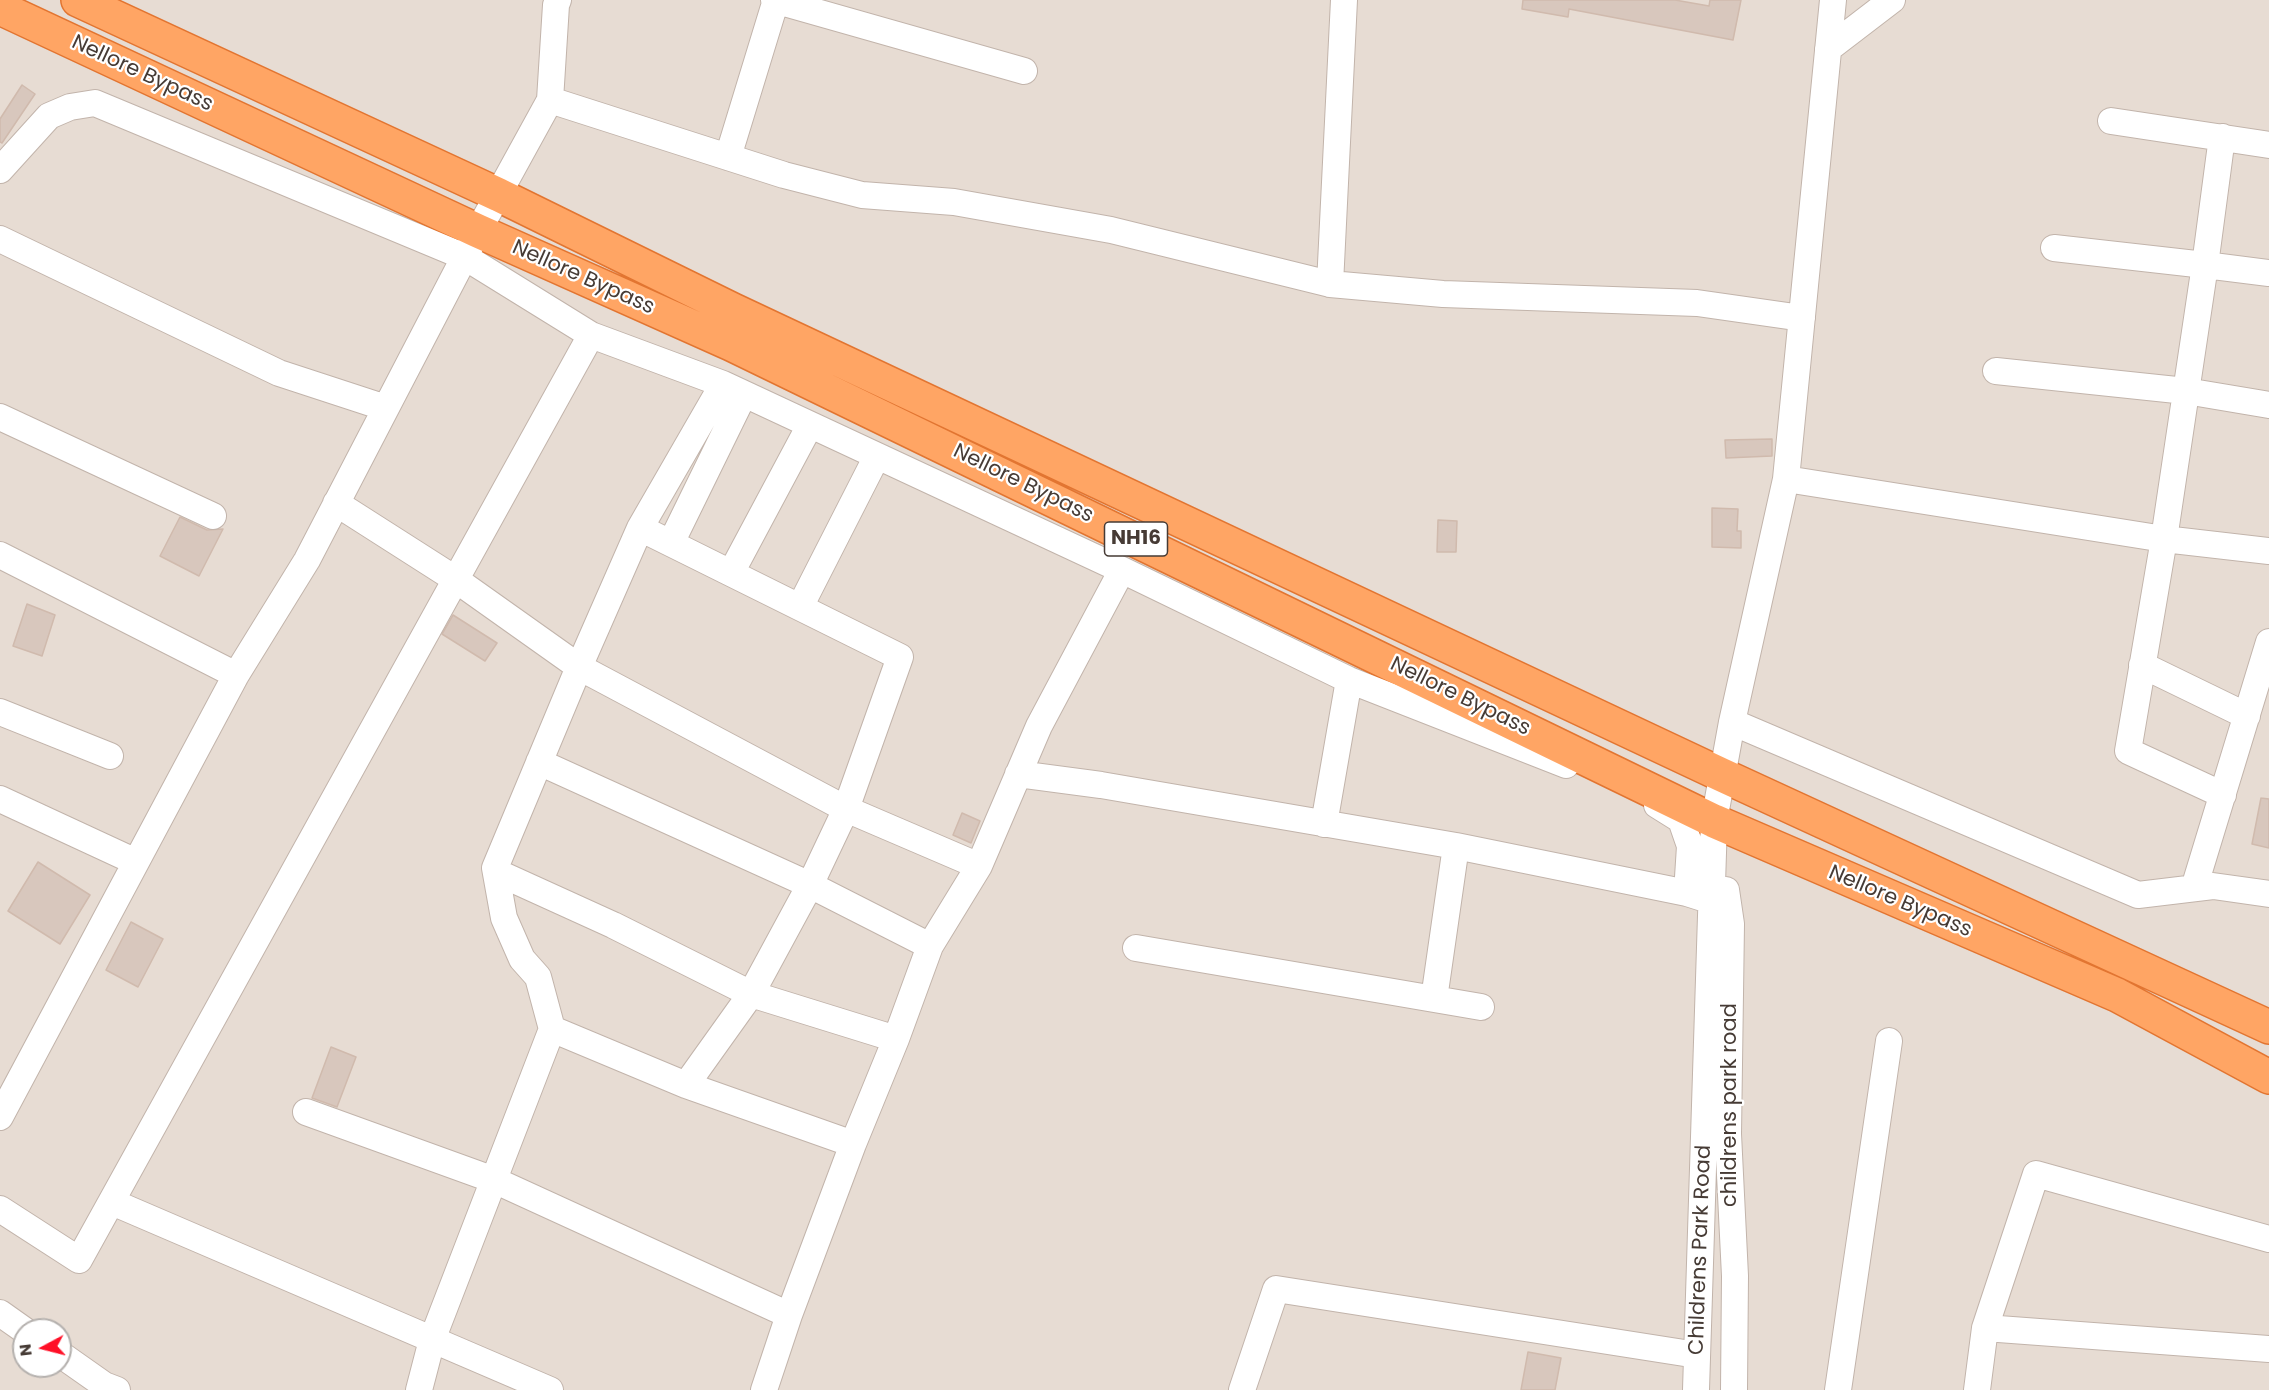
<!DOCTYPE html>
<html>
<head>
<meta charset="utf-8">
<style>
  body { margin:0 }
  #map { position:relative; width:2269px; height:1390px; overflow:hidden; background:#f3ece5; font-family:Poppins,sans-serif }
  canvas { display:block }
  .north { position:absolute; left:12px; top:1318px; width:60px; height:60px; box-sizing:border-box; background:#fff; border:2px solid #b5b1ae; border-radius:50%; rotate:263deg; font-size:16px; font-weight:700; line-height:24px; text-align:center; color:#463b35 }
  .north::after { content:''; display:block; margin:auto; width:21px; height:27px; background:#ff1027; clip-path:polygon(50% 0,100% 100%,50% 72%,0 100%) }
</style>
</head>
<body>
<div id="map">
<canvas width="2269" height="1390"></canvas>
<div class="north">N</div>
</div>
<script>
const ctx = document.querySelector('canvas').getContext('2d');
ctx.lineJoin = 'round';
function fill(path, color) { ctx.fillStyle = color; ctx.fill(path, 'evenodd'); }
const toPath = rows => new Path2D(rows.map(r => 'M' + r).join(''));
function stroke(path, color, width, dash) { ctx.strokeStyle = color; ctx.lineWidth = width; ctx.lineCap = dash ? 'butt' : 'round'; ctx.setLineDash(dash || []); ctx.stroke(path); }
function label(font, color, halo, rows, align = 'center') {
  ctx.font = font + ' Poppins,sans-serif'; ctx.lineWidth = 4.5; ctx.setLineDash([]); ctx.textBaseline = 'middle'; ctx.strokeStyle = halo; ctx.fillStyle = color; for (const [text, x, y, turn = 0] of rows) {
    ctx.save(); ctx.translate(x, y); ctx.rotate((+turn || 0) * Math.PI / 180); ctx.textAlign = isNaN(turn) ? turn : align; if (halo) ctx.strokeText(text, 0, 0); ctx.fillText(text, 0, 0); ctx.restore();
  }
}
fill(toPath([
  [0,0,2269,0,2269,1390,0,1390],
  [24,1330,60,1330,60,1366,24,1366]
]), '#e7dcd3');
const building = toPath([
  [1523,0,1675,0,1709,6,1710,0,1741,0,1733,40,1569,9,1568,17,1522,9,1523,0],
  [22,85,35,94,2,143,0,142,0,119,22,85],
  [1772,439,1772,456,1726,458,1725,440,1772,439],
  [1712,508,1738,509,1737,531,1741,531,1741,548,1712,547,1712,508],
  [180,517,207,530,223,529,199,576,160,556,180,517],
  [1438,520,1457,521,1456,552,1437,552,1438,520],
  [27,604,55,615,42,656,13,646,27,604],
  [453,615,497,643,485,661,442,634,453,615],
  [2261,798,2269,799,2269,848,2252,844,2261,798],
  [962,813,980,821,971,843,953,835,962,813],
  [38,862,90,895,60,944,8,911,38,862],
  [131,922,163,939,138,987,106,970,131,922],
  [331,1047,356,1057,337,1107,312,1098,331,1047],
  [1528,1352,1561,1358,1555,1390,1521,1390,1528,1352]
]);
fill(building, '#d8c7bd');
stroke(building, '#d0baad', 1.5);
const minor = toPath([
  [774,0,1024,71],
  [1828,49,1892,0],
  [550,100,784,175,862,195,954,202,1111,230,1330,284,1443,294,1697,303,1802,318],
  [2111,121,2269,145],
  [728,157,776,0],
  [0,170,49,116,70,107,95,103,465,257,591,335,723,384,1122,570,1349,680,1566,765],
  [0,239,279,373,386,408],
  [2054,248,2205,265,2222,137],
  [1330,284,1344,0],
  [1996,371,2186,391,2269,405],
  [723,384,640,528,579,667,846,809,979,866],
  [0,417,213,516],
  [1786,479,2164,539,2269,551],
  [336,503,455,579,579,667,495,868,504,918,522,959,538,977,552,1029,432,1340,419,1390],
  [640,528,900,657,846,809,810,885,751,994,686,1085],
  [671,543,744,394],
  [0,555,236,675],
  [731,573,810,425],
  [800,607,877,456],
  [2142,665,2247,716],
  [0,712,110,756],
  [1732,722,2138,895,2213,886,2269,894],
  [539,762,810,885,930,946],
  [1018,774,1101,785,1456,846,1687,893,1728,906],
  [2223,795,2128,751,2164,539,2205,265,2269,273],
  [0,799,136,862],
  [1657,805,1681,820,1690,846,1687,893],
  [1324,824,1349,680],
  [495,868,503,875,613,925,751,994,896,1039],
  [2194,888,2269,642],
  [1726,890,1731,924,1728,1134,1735,1276,1734,1390],
  [1136,948,1481,1007],
  [1434,999,1456,846],
  [552,1029,686,1085,853,1144],
  [306,1112,494,1180,789,1315],
  [0,1117,236,675,307,560,478,231,550,100,556,5,558,0],
  [112,1202,550,1390],
  [0,1209,79,1260,591,335],
  [0,1313,24,1330],
  [1985,1328,2269,1349],
  [60,1354,104,1385,117,1390],
  [764,1390,789,1315,853,1144,896,1039,930,946,979,866,1039,726,1122,570],
  [1242,1390,1276,1289,1697,1355],
  [1696,1390,1714,821,1732,722,1786,479,1833,0],
  [1838,1390,1889,1041],
  [1977,1390,1985,1328,2036,1174,2269,1239]
]);
const highway = toPath([
  [78,0,499,195,733,310,1722,775,2269,1027],
  [0,8,478,231,731,344,1714,821,2117,995,2269,1077]
]);
stroke(minor, '#c2b4ab', 28);
stroke(highway, '#e27531', 36);
stroke(minor, '#fff', 26);
stroke(highway, '#ffa564', 33);
for (const [x, y, w] of [
  [1136,539,63]
]) { const box = new Path2D(); box.roundRect(x - w / 2, y - 17, w, 34, 4.5); ctx.fillStyle = '#fff'; ctx.fill(box); stroke(box, '#463b35', 1.5); }
label('bold 20px', '#463b35', null, [
  ["NH16",1136,539]
]);
label('21px', '#463b35', '#fff', [
  ["Nellore Bypass",142,74,25],
  ["Nellore Bypass",583,278,24],
  ["Nellore Bypass",1023,484,26],
  ["Nellore Bypass",1460,697,26],
  ["Nellore Bypass",1900,902,23],
  ["childrens park road",1731,1105,-90],
  ["Childrens Park Road",1701,1250,-88]
]);
</script>
</body>
</html>
